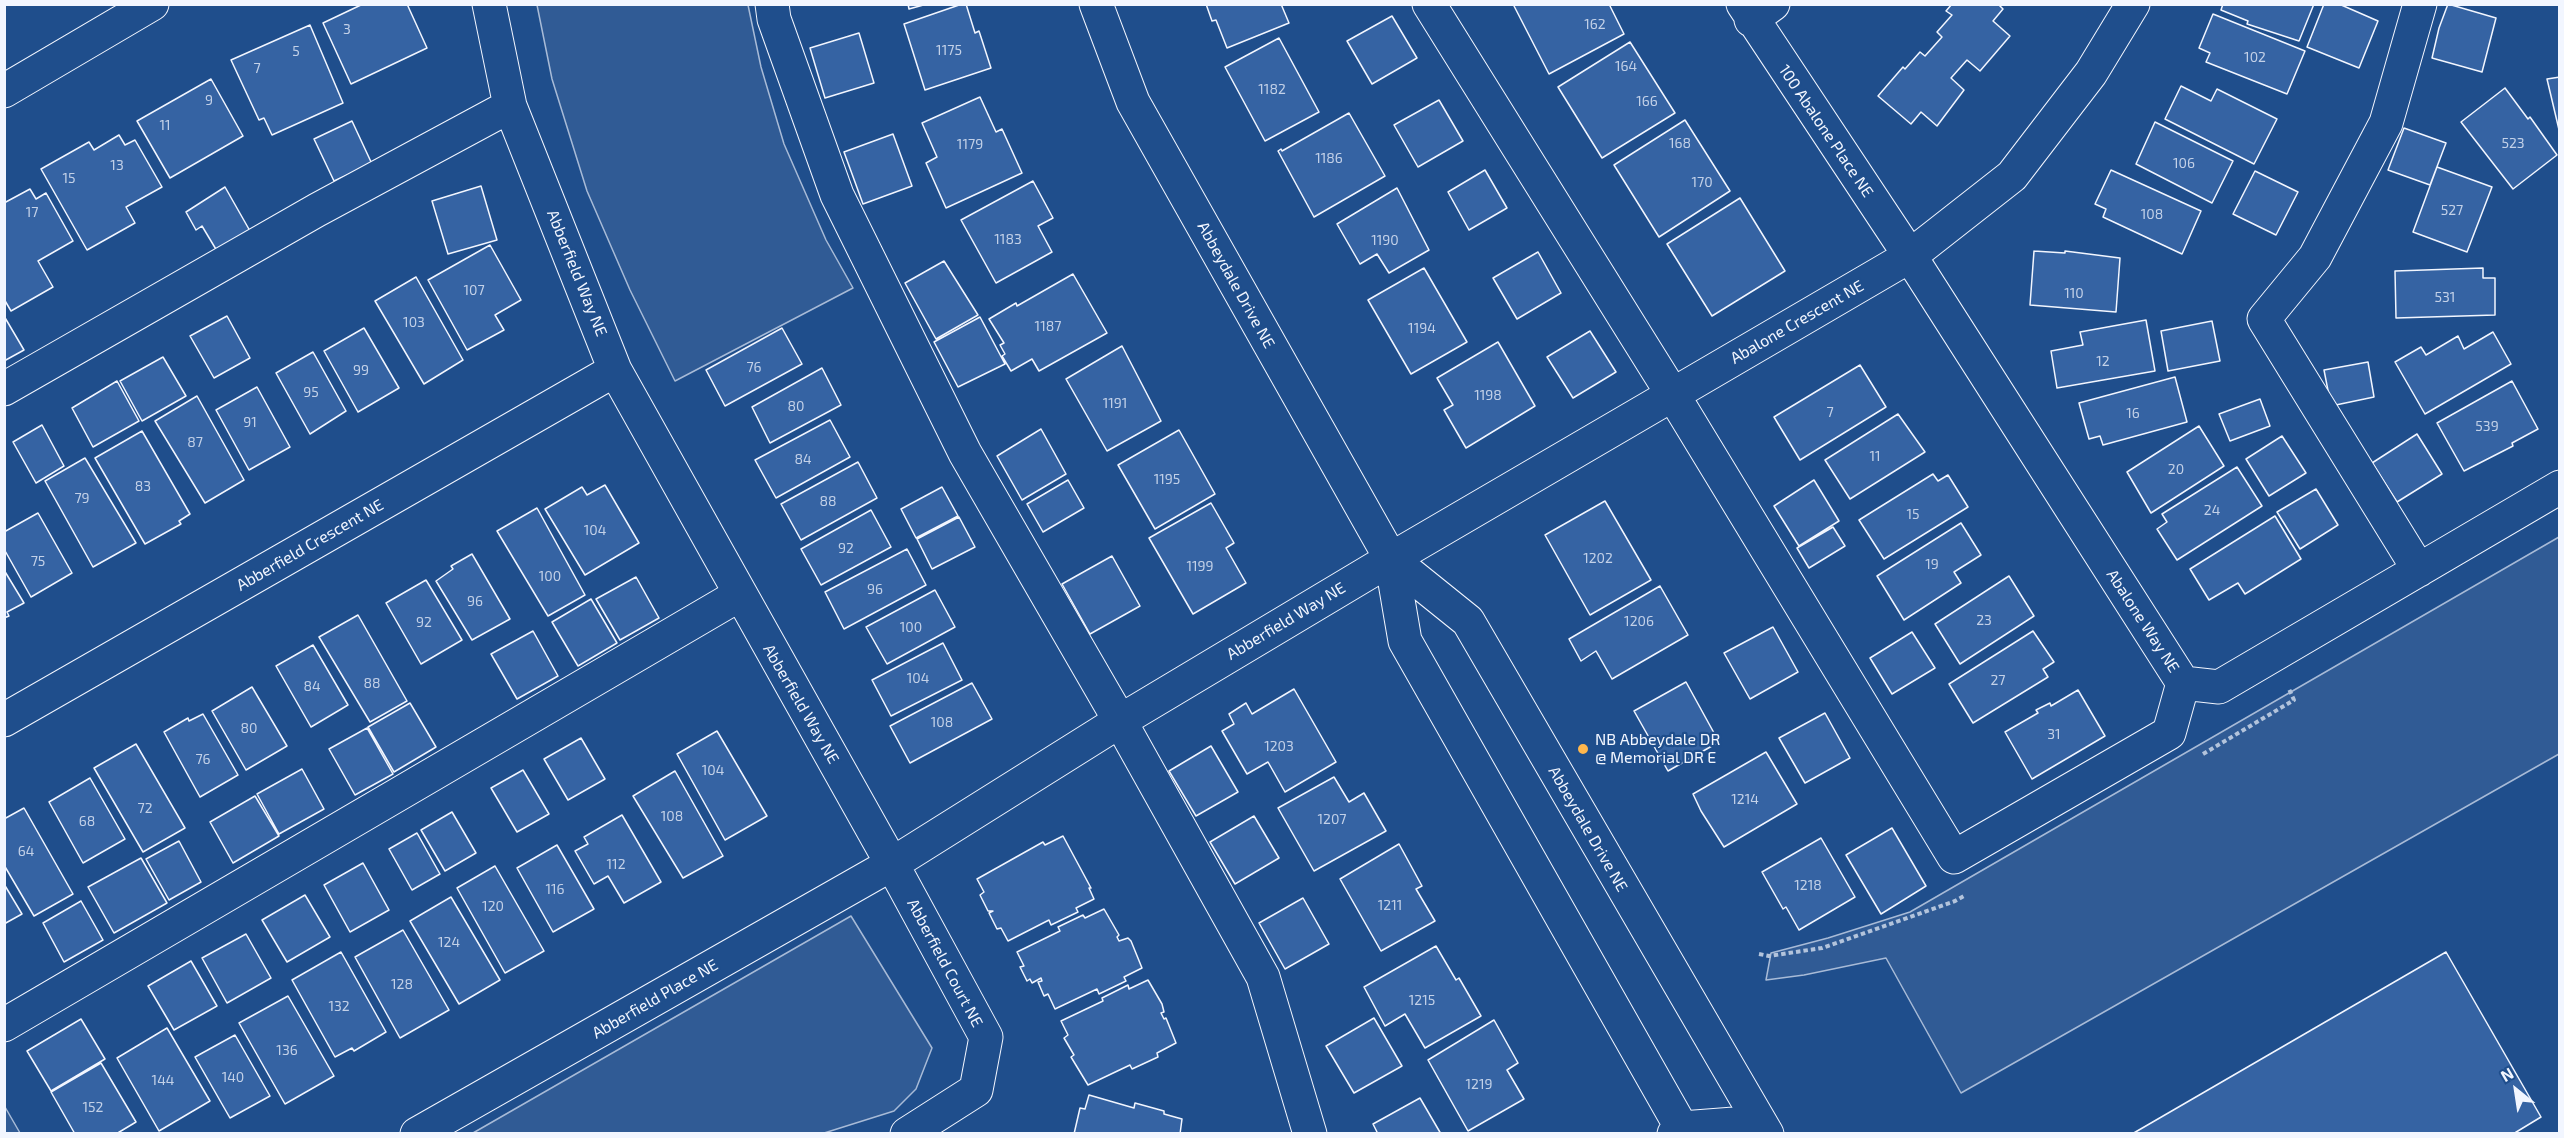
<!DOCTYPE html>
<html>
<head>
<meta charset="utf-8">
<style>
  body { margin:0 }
  #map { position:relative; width:2564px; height:1138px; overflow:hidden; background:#1f4e8c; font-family:"Exo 2",sans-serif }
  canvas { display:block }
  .frame { position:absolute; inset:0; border:6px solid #f2f6ff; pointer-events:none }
  .north { position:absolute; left:2486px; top:1060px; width:60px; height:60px; -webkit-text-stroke:4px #1f4e8c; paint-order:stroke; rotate:330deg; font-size:16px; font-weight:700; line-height:24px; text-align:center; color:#f2f6ff }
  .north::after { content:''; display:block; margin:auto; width:21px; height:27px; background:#f2f6ff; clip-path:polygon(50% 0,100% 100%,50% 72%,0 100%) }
</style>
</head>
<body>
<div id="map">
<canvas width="2564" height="1138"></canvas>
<div class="frame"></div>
<div class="north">N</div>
</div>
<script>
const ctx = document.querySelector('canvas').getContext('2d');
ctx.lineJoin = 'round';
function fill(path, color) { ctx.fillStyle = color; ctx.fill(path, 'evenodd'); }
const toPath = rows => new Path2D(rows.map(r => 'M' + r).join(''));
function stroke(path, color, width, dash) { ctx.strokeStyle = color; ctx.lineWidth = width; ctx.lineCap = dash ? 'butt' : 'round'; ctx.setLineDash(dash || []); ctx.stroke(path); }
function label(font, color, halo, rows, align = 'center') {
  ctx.font = font + ' "Exo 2",sans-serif'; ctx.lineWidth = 4.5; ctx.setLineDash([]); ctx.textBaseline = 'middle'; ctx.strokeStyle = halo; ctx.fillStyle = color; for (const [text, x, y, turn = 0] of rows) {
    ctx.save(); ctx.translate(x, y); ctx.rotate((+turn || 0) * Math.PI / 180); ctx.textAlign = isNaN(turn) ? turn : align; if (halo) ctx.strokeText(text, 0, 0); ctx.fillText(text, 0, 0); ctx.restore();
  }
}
const built = toPath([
  [537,5,748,5,761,67,784,144,826,240,853,288,675,381,630,290,587,191,552,79,537,5],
  [2559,537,2559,754,1961,1093,1886,958,1804,975,1766,980,1771,953,1828,938,1910,912,2559,537],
  [851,916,932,1048,916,1089,894,1111,821,1134,473,1133,851,916],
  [4,1107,5,1107,20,1133,5,1133,4,1107]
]);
fill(built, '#305b95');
stroke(built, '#a8bbd7', 1.5);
const building = toPath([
  [363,4,407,4,427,48,351,84,323,23,363,4],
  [908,4,927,4,909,9,908,4],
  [962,4,966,4,975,33,979,31,991,68,925,90,904,24,962,4],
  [1206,4,1281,4,1289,23,1227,48,1216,20,1212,21,1206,4],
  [1513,4,1609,4,1624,34,1549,74,1513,4],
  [1952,4,1998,4,2003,9,1993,21,2010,36,1980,71,1967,60,1951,78,1964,90,1937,126,1921,112,1911,124,1878,96,1903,67,1905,69,1920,52,1925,56,1942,37,1937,32,1952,15,1946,11,1952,4],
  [2223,4,2314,4,2299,41,2247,24,2248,21,2221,10,2223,4],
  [2324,4,2339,4,2378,21,2359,68,2307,47,2324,4],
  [2448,4,2496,18,2482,72,2432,58,2439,28,2448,4],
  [2213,14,2305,51,2287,94,2206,62,2210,53,2199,48,2213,14],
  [1392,16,1417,58,1372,84,1347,41,1392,16],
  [310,25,343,103,272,135,264,118,259,120,231,60,310,25],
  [859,33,874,83,825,98,810,48,859,33],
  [1279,38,1319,112,1265,141,1225,67,1279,38],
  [1630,42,1675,113,1602,158,1558,87,1630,42],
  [2560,77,2560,134,2547,79,2560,77],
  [211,79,243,136,170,178,137,121,211,79],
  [2181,86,2211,101,2217,89,2277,119,2254,164,2165,119,2181,86],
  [2505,88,2528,119,2530,117,2557,155,2513,189,2461,122,2505,88],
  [980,97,996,132,1002,129,1022,173,946,208,926,163,937,157,922,123,980,97],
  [1439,100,1463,141,1418,167,1394,125,1439,100],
  [1349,113,1385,176,1314,217,1278,151,1281,149,1282,151,1349,113],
  [1685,120,1730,191,1659,237,1614,165,1685,120],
  [352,121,372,164,334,181,314,139,352,121],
  [2155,122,2233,161,2212,203,2136,164,2155,122],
  [2404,128,2446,143,2430,185,2388,170,2404,128],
  [893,134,912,186,863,204,844,152,893,134],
  [119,135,125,145,135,140,162,187,126,207,135,223,87,250,41,169,89,142,94,150,119,135],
  [2437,167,2492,187,2467,252,2413,232,2437,167],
  [1485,170,1507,208,1469,230,1448,192,1485,170],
  [2111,170,2201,211,2182,254,2103,217,2106,209,2095,204,2111,170],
  [2255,171,2298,192,2276,235,2233,214,2255,171],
  [1033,181,1053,218,1038,226,1052,252,996,283,961,220,1033,181],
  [481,186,497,240,448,254,432,201,481,186],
  [225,187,250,231,217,251,202,226,196,230,186,212,225,187],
  [1397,188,1429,250,1389,273,1377,254,1360,264,1337,224,1397,188],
  [30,189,36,199,46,193,73,241,38,261,53,287,11,311,4,299,4,203,30,189],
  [1740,198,1785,271,1712,316,1667,244,1740,198],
  [490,245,521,300,495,315,504,330,467,350,428,280,490,245],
  [2034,251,2065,253,2065,251,2120,258,2116,312,2030,305,2034,251],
  [1538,252,1561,293,1517,319,1493,278,1538,252],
  [944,261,978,315,936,339,905,283,944,261],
  [1424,268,1467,342,1411,374,1368,300,1424,268],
  [2483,268,2483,278,2495,278,2495,315,2396,318,2395,271,2483,268],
  [1073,274,1107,333,1039,371,1032,359,1011,371,1002,356,1005,354,1000,345,1004,343,989,319,1016,303,1017,306,1073,274],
  [416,277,463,360,424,384,375,301,416,277],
  [4,316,24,350,4,361,4,316],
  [227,316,250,358,214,378,190,336,227,316],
  [980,317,1005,364,958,387,934,342,980,317],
  [2146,320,2155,371,2057,388,2051,351,2083,345,2080,332,2146,320],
  [2212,321,2220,361,2168,371,2161,331,2212,321],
  [364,328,399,388,358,412,324,351,364,328],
  [782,328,802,364,725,406,706,370,782,328],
  [1590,331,1616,372,1573,398,1547,357,1590,331],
  [2493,332,2511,364,2425,414,2395,362,2421,347,2426,355,2458,336,2464,349,2493,332],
  [1498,342,1535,406,1466,448,1444,410,1453,405,1437,378,1498,342],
  [1122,346,1161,421,1107,451,1066,379,1122,346],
  [313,352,346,411,310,434,276,373,313,352],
  [163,357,186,396,142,421,120,381,163,357],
  [2368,362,2374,397,2331,406,2324,370,2368,362],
  [1860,365,1886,407,1800,460,1774,417,1860,365],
  [822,368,841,405,770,443,752,407,822,368],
  [2175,377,2187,422,2103,445,2100,436,2089,439,2079,403,2175,377],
  [117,381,139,421,93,447,72,408,117,381],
  [2512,381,2538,429,2512,443,2513,446,2464,471,2437,423,2512,381],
  [257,387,290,447,249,470,216,410,257,387],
  [197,396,244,480,205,503,155,421,197,396],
  [2260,399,2270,426,2230,441,2219,414,2260,399],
  [1898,414,1925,452,1850,499,1825,460,1898,414],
  [830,420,850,457,776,498,755,460,830,420],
  [42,425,64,466,36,483,13,442,42,425],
  [2199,426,2224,466,2151,513,2127,472,2199,426],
  [1041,429,1066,474,1022,500,997,456,1041,429],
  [1179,430,1215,494,1155,529,1118,465,1179,430],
  [142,431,190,514,179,521,181,524,145,544,95,458,142,431],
  [2417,434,2442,474,2397,502,2372,463,2417,434],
  [2282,436,2306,473,2269,496,2246,459,2282,436],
  [85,458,136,543,93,567,45,481,85,458],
  [858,462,877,498,801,540,781,504,858,462],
  [2237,467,2262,506,2177,560,2157,529,2167,522,2162,514,2237,467],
  [1933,474,1938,481,1948,475,1968,507,1884,559,1859,520,1933,474],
  [1068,480,1084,508,1043,532,1027,504,1068,480],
  [1814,480,1839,521,1799,546,1774,506,1814,480],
  [605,485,639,543,585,575,545,509,582,487,587,495,605,485],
  [942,487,958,516,916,538,901,509,942,487],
  [2316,489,2338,525,2300,549,2277,512,2316,489],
  [1605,501,1651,580,1590,615,1545,535,1605,501],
  [1211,503,1234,543,1226,548,1246,583,1193,614,1149,538,1211,503],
  [537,508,585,595,548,616,497,531,537,508],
  [871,510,891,547,821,585,801,549,871,510],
  [38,513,72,573,31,597,4,549,4,532,38,513],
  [2275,516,2301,559,2245,594,2238,583,2209,600,2190,569,2275,516],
  [959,517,975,547,932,569,917,539,959,517],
  [1961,523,1981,555,1954,572,1961,583,1904,620,1877,576,1961,523],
  [1833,527,1845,546,1809,568,1797,548,1833,527],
  [907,549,926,585,844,629,825,592,907,549],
  [472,554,510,619,472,640,436,581,453,569,451,566,472,554],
  [1112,556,1140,606,1090,634,1062,584,1112,556],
  [4,570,24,603,7,612,9,616,4,618,4,570],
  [2009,576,2034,616,1960,664,1935,624,2009,576],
  [636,577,659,618,620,640,596,599,636,577],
  [426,580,462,640,421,664,386,603,426,580],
  [1660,586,1688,635,1612,679,1596,651,1581,661,1569,639,1660,586],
  [935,590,955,627,887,664,866,627,935,590],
  [591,599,617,643,578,666,552,622,591,599],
  [358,615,407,701,370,722,319,637,358,615],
  [1773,627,1798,672,1750,699,1724,653,1773,627],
  [533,631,558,676,517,699,491,654,533,631],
  [2033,631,2054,662,2043,669,2048,677,1973,723,1949,684,2033,631],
  [1912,632,1935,668,1892,694,1870,658,1912,632],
  [943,643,962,680,891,716,872,680,943,643],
  [313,645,348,705,311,727,276,666,313,645],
  [1686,682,1719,742,1668,771,1634,711,1686,682],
  [972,683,992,719,910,763,890,726,972,683],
  [252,687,287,746,246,770,212,711,252,687],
  [1294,689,1336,762,1285,792,1268,762,1247,774,1222,731,1234,724,1229,714,1246,703,1252,714,1294,689],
  [2078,690,2105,736,2032,779,2005,732,2038,713,2036,710,2050,703,2051,706,2078,690],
  [410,703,436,747,394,772,368,727,410,703],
  [1825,713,1850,758,1805,783,1779,738,1825,713],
  [203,714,238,775,200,797,164,732,188,718,189,721,203,714],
  [367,728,393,774,355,795,329,749,367,728],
  [717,731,767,816,725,840,677,754,717,731],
  [581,738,605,779,568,800,544,759,581,738],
  [136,744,185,828,143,852,94,768,136,744],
  [1211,746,1238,792,1196,816,1169,771,1211,746],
  [1766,752,1797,804,1724,847,1701,811,1693,794,1766,752],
  [302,769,324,809,279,834,257,794,302,769],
  [523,770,549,814,517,832,491,788,523,770],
  [675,771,723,856,683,878,633,796,675,771],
  [1334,777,1349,802,1364,793,1386,831,1314,871,1278,808,1334,777],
  [90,778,125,839,83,863,49,802,90,778],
  [255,796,279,836,233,863,210,822,255,796],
  [24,808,73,894,34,916,4,865,4,819,24,808],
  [452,812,476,853,445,871,421,830,452,812],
  [622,815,661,882,624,903,608,876,594,884,575,851,588,844,584,837,622,815],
  [1254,816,1279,858,1235,884,1210,842,1254,816],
  [1892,828,1926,886,1881,914,1846,855,1892,828],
  [417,833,440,874,412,890,389,849,417,833],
  [1063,836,1091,888,1089,888,1094,899,1076,908,1078,912,1051,925,1049,920,1008,941,1001,928,997,929,989,913,993,911,988,911,980,895,984,892,977,879,1043,842,1045,845,1063,836],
  [1821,838,1855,897,1799,930,1786,907,1783,909,1762,872,1821,838],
  [179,841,201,882,169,900,146,859,179,841],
  [1399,844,1422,886,1416,889,1435,921,1381,951,1340,879,1399,844],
  [557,845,594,909,553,932,517,868,557,845],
  [141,858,167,903,114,933,88,887,141,858],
  [363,863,389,910,350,932,324,885,363,863],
  [495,866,544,951,505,973,457,888,495,866],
  [4,884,22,914,4,924,4,884],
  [305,895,330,937,287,962,262,920,305,895],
  [451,897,500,980,459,1004,410,921,451,897],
  [1303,898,1329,944,1285,969,1259,923,1303,898],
  [81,901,103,940,64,962,43,923,81,901],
  [1104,909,1119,935,1117,937,1119,941,1128,938,1131,941,1142,968,1124,977,1126,981,1099,994,1097,989,1055,1009,1048,994,1044,996,1038,982,1042,981,1041,978,1032,983,1030,979,1027,981,1020,967,1024,966,1017,952,1060,931,1058,927,1083,915,1085,918,1104,909],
  [403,930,449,1010,400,1038,355,957,403,930],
  [246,934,271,978,227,1003,202,958,246,934],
  [1436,946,1456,980,1459,978,1481,1016,1425,1048,1405,1014,1385,1026,1364,987,1436,946],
  [341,952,386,1032,354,1051,352,1048,335,1057,292,980,341,952],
  [2446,952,2541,1117,2513,1134,2132,1134,2446,952],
  [191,961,217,1006,174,1030,148,986,191,961],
  [1148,980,1162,1004,1164,1012,1161,1013,1164,1019,1166,1018,1176,1043,1157,1053,1158,1057,1132,1069,1130,1065,1088,1085,1071,1057,1074,1055,1064,1038,1068,1035,1061,1021,1103,1001,1102,998,1128,985,1129,989,1148,980],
  [288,996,334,1076,285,1104,239,1023,288,996],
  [1374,1018,1402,1066,1354,1093,1326,1046,1374,1018],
  [81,1019,105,1059,51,1091,27,1051,81,1019],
  [1494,1020,1518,1063,1507,1070,1524,1099,1468,1131,1428,1060,1494,1020],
  [167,1028,210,1101,159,1131,117,1058,167,1028],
  [235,1035,270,1096,230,1118,195,1057,235,1035],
  [101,1063,136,1122,116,1134,75,1134,51,1092,101,1063],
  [1089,1095,1134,1108,1135,1103,1164,1111,1164,1114,1182,1119,1180,1134,1074,1134,1080,1108,1085,1109,1089,1095],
  [1420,1098,1441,1134,1378,1134,1373,1124,1420,1098]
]);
fill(building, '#3563a3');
stroke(building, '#f2f6ff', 1.5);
const minor = toPath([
  [489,4,510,106,615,370,892,864,986,1037,976,1090,907,1134],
  [772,4,774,19,837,195,965,453,1120,721,1263,977,1310,1134],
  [1096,4,1133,102,1391,559,1405,641,1685,1134],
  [1429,4,1673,395,1954,857,2169,733,2183,683],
  [1743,4,1910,256,2183,683,2219,687,2560,487],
  [1751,20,1773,4],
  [4,91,152,4],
  [4,389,317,210,510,106],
  [1391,559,1468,621,1767,1134],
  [2419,570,2264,319,2315,257,2386,123,2420,4],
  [4,720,615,370],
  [4,1025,739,595],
  [417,1134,892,864,1120,721,1391,559,1910,256,2012,176,2091,73,2133,4],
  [1674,1134,1682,1128,1760,1122]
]);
stroke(minor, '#f2f6ff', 35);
stroke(toPath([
  [2203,754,2294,700,2289,689],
  [1759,954,1769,956,1822,948,1955,901,1964,896]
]), '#b3c4dc', 4, [4.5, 3]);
stroke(minor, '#1f4e8c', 33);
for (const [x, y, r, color] of [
  [1583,749,6,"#ffb74d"]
]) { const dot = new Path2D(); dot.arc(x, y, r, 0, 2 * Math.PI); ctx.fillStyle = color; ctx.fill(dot); stroke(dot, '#1f4e8c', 2); }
label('14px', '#c3d1e8', null, [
  ["162",1595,24],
  ["3",347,29],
  ["1175",949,50],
  ["5",296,51],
  ["102",2255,57],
  ["164",1626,66],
  ["7",257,68],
  ["1182",1272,89],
  ["9",209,100],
  ["166",1647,101],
  ["11",165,125],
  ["168",1680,143],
  ["523",2513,143],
  ["1179",970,144],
  ["1186",1329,158],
  ["106",2184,163],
  ["13",117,165],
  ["15",69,178],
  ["170",1702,182],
  ["527",2452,210],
  ["17",32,212],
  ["108",2152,214],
  ["1183",1008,239],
  ["1190",1385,240],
  ["107",474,290],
  ["110",2074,293],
  ["531",2445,297],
  ["103",414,322],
  ["1187",1048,326],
  ["1194",1422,328],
  ["12",2103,361],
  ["76",754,367],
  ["99",361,370],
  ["95",311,392],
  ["1198",1488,395],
  ["1191",1115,403],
  ["80",796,406],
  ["7",1830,412],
  ["16",2133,413],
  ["91",250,422],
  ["539",2487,426],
  ["87",195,442],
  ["11",1875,456],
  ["84",803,459],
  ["20",2176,469],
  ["1195",1167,479],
  ["83",143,486],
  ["79",82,498],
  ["88",828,501],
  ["24",2212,510],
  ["15",1913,514],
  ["104",595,530],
  ["92",846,548],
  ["1202",1598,558],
  ["75",38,561],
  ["19",1932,564],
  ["1199",1200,566],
  ["100",550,576],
  ["96",875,589],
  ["96",475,601],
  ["23",1984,620],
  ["1206",1639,621],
  ["92",424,622],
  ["100",911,627],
  ["104",918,678],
  ["27",1998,680],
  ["88",372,683],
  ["84",312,686],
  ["108",942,722],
  ["80",249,728],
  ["31",2054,734],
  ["1203",1279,746],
  ["76",203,759],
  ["104",713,770],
  ["1214",1745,799],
  ["72",145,808],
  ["108",672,816],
  ["1207",1332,819],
  ["68",87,821],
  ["64",26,851],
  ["112",616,864],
  ["1218",1808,885],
  ["116",555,889],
  ["1211",1390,905],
  ["120",493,906],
  ["124",449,942],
  ["128",402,984],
  ["1215",1422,1000],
  ["132",339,1006],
  ["136",287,1050],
  ["140",233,1077],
  ["144",163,1080],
  ["1219",1479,1084],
  ["152",93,1107]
]);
label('16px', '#f2f6ff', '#1f4e8c', [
  ["100 Abalone Place NE",1826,131,56],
  ["Abberfield Way NE",577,273,68],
  ["Abbeydale Drive NE",1236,285,61],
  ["Abalone Crescent NE",1797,322,-30],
  ["Abberfield Crescent NE",310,545,-30],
  ["Abberfield Way NE",1286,621,-31],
  ["Abalone Way NE",2143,621,57],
  ["Abberfield Way NE",801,704,60],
  ["Abbeydale Drive NE",1588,829,60],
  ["Abberfield Court NE",945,963,62],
  ["Abberfield Place NE",655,999,-30]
]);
label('16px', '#f2f6ff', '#1f4e8c', [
  ["NB Abbeydale DR",1595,740],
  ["@ Memorial DR E",1595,758]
], 'left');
</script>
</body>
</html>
